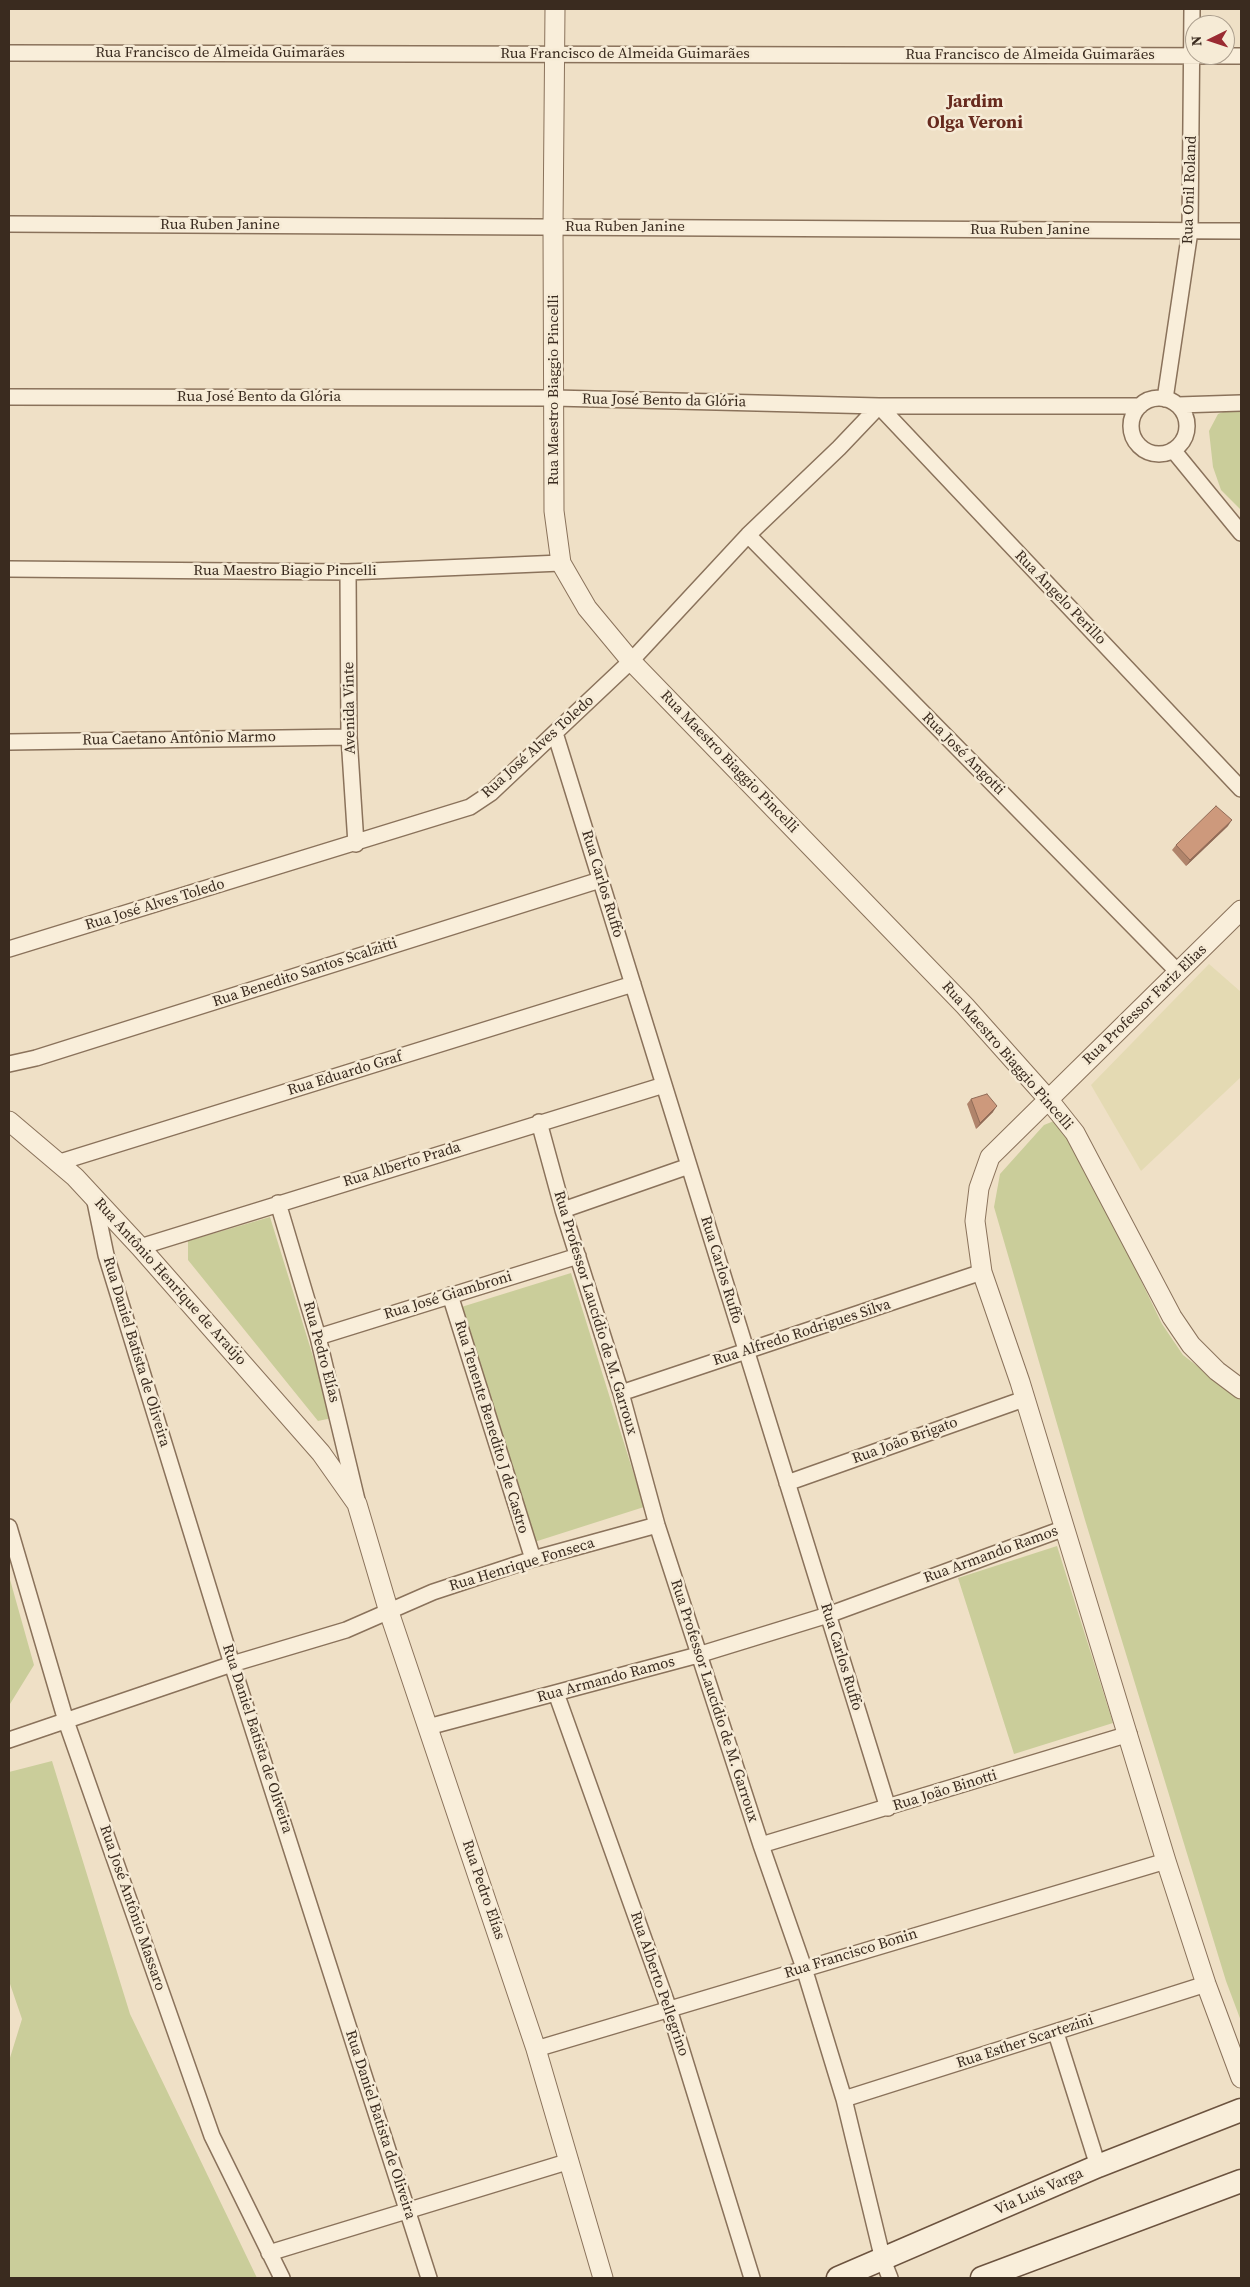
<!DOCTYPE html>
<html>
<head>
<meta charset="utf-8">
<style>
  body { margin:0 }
  #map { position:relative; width:1250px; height:2287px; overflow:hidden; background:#efe0c6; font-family:"Source Serif 4",serif }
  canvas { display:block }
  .frame { position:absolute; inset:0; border:10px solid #3a2b1f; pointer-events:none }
  .north { position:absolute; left:1185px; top:15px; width:50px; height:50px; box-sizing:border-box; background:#f6ebd6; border:1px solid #ab9e8d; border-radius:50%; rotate:266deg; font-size:14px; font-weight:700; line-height:20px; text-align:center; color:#3a2b1f }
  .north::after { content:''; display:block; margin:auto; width:18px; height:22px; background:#9a2b32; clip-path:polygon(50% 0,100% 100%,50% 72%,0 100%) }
</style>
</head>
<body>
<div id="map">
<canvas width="1250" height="2287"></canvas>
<div class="frame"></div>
<div class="north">N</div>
</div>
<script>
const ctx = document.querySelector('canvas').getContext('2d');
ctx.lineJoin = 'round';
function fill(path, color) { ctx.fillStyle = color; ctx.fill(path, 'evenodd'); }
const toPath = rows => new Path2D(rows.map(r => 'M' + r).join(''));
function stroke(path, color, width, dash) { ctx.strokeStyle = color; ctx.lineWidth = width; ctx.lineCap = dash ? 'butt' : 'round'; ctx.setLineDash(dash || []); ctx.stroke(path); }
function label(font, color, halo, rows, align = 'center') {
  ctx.font = font + ' "Source Serif 4",serif'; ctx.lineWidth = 5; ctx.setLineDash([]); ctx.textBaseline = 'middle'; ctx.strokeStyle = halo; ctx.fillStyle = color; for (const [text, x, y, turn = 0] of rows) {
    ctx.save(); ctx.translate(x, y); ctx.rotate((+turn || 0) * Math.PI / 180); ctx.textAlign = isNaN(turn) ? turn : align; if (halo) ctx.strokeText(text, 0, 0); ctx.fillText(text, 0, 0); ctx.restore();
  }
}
fill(toPath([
  [1209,964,1241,992,1241,1077,1141,1171,1091,1085]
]), '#e4dab3');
fill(toPath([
  [1238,406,1241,406,1241,510,1221,490,1213,467,1209,431,1218,414],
  [1054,1121,1066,1126,1162,1324,1183,1355,1241,1400,1241,2021,1226,1981,1085,1520,994,1207,1000,1174,1044,1125],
  [270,1217,332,1418,318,1421,188,1260,188,1241],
  [571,1273,644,1507,528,1544,455,1309],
  [1057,1546,1113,1723,1014,1754,958,1578],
  [9,1576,34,1665,10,1704,9,1704],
  [52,1761,130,2014,257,2278,9,2278,9,2061,22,2019,9,1981,9,1772]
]), '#cacd9a');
const minor = toPath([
  [9,53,1241,56],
  [9,224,1241,231],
  [9,397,554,398,879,406,1140,406],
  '1131 426a28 28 0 1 1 56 0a28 28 0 1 1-56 0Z',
  [1165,399,1190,231,1192,9],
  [1178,405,1241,403],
  [1173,450,1241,533],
  [748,535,1178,972],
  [9,569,348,572,561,563],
  [348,572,349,737,356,844],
  [555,733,888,1808],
  [9,742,349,737],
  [9,949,470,807,491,793,631,661,748,535,839,448,879,406,1241,789],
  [9,1064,36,1058,600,880],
  [539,1122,563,1210,621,1393,657,1525,761,1845,804,1968,844,2099,883,2260,890,2278],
  [57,1163,633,984],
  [94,1197,106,1255,232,1664,429,2278],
  [278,1203,318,1337,357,1500],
  [563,1210,689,1166],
  [140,1247,664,1085],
  [450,1295,533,1559],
  [318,1337,578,1256],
  [621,1393,982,1272],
  [787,1483,1024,1399],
  [9,1527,66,1721,212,2136,282,2278],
  [556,1693,669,2009,752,2278],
  [428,1727,698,1655,828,1615,1065,1528],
  [9,1740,232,1664,346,1630,433,1592,533,1559,657,1525],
  [761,1845,1129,1734],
  [1056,2033,1098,2166],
  [536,2049,1166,1861],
  [844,2099,1206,1984],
  [269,2253,570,2161]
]);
const tertiary = toPath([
  [555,9,553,227,554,511,561,563,587,608,631,661,965,1006,1048,1099,1075,1133,1172,1317,1191,1345,1217,1371,1241,1389],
  [1241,910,990,1157,979,1188,975,1221,982,1272,1020,1382,1166,1861,1206,1984,1241,2078],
  [9,1121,75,1177,140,1247,321,1453,357,1504,389,1612,536,2049,603,2278]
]);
const secondary = toPath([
  [838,2278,1098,2166,1241,2110],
  [982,2278,1241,2181]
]);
stroke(minor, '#8a725b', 18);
stroke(tertiary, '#8a725b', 21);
stroke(secondary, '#6c533f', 25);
stroke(minor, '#f9eeda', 15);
stroke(tertiary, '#f9eeda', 19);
stroke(secondary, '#f9eeda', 22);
fill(toPath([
  [1228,826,1186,866,1172,850,1176,845],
  [971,1099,993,1112,976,1129,967,1104]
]), '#b0846b');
fill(toPath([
  [1232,820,1228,826,1186,866,1190,860],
  [997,1106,993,1112,976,1129,980,1123]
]), '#906b57');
const building = toPath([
  [1216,806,1232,820,1190,860,1176,845,1216,806],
  [987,1094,997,1106,980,1123,971,1099,987,1094]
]);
fill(building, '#cd997c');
stroke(building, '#906b57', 1);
label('15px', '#3a2b1f', '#f6ebd6', [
  ["Rua Francisco de Almeida Guimarães",220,53],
  ["Rua Francisco de Almeida Guimarães",625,54],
  ["Rua Francisco de Almeida Guimarães",1030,55],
  ["Rua Onil Roland",1190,190,-88],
  ["Rua Ruben Janine",220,225],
  ["Rua Ruben Janine",625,227],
  ["Rua Ruben Janine",1030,230],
  ["Rua Maestro Biaggio Pincelli",554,390,-90],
  ["Rua José Bento da Glória",259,397],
  ["Rua José Bento da Glória",664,401,1],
  ["Rua Maestro Biagio Pincelli",285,571],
  ["Rua Ângelo Perillo",1060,598,46],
  ["Avenida Vinte",350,708,-91],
  ["Rua Caetano Antônio Marmo",179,739,-1],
  ["Rua José Alves Toledo",538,747,-42],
  ["Rua José Angotti",963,754,45],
  ["Rua Maestro Biaggio Pincelli",729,762,46],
  ["Rua Carlos Ruffo",602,884,73],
  ["Rua José Alves Toledo",155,905,-17],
  ["Rua Benedito Santos Scalzitti",305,973,-18],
  ["Rua Professor Fariz Elias",1145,1005,-44],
  ["Rua Maestro Biaggio Pincelli",1007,1056,49],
  ["Rua Eduardo Graf",345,1074,-17],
  ["Rua Alberto Prada",402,1165,-17],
  ["Rua Carlos Ruffo",721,1270,73],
  ["Rua Antônio Henrique de Araújo",170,1282,48],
  ["Rua José Giambroni",448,1296,-17],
  ["Rua Professor Laucídio de M. Garroux",595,1313,73],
  ["Rua Alfredo Rodrigues Silva",802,1333,-18],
  ["Rua Daniel Batista de Oliveira",136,1352,73],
  ["Rua Pedro Elías",321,1352,75],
  ["Rua Tenente Benedito J de Castro",491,1427,73],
  ["Rua João Brigato",905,1441,-20],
  ["Rua Armando Ramos",991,1555,-20],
  ["Rua Henrique Fonseca",522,1565,-17],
  ["Rua Carlos Ruffo",841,1657,73],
  ["Rua Armando Ramos",606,1680,-15],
  ["Rua Professor Laucídio de M. Garroux",714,1701,72],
  ["Rua Daniel Batista de Oliveira",257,1739,72],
  ["Rua João Binotti",945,1791,-17],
  ["Rua Pedro Elías",483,1890,71],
  ["Rua José Antônio Massaro",132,1908,71],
  ["Rua Francisco Bonin",851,1954,-17],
  ["Rua Alberto Pellegrino",659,1984,71],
  ["Rua Esther Scartezini",1025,2042,-18],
  ["Rua Daniel Batista de Oliveira",380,2125,72],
  ["Via Luís Varga",1039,2192,-24]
]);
label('bold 18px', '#672a1e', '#f6ebd6', [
  ["Jardim",975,102],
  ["Olga Veroni",975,123]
]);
</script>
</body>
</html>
